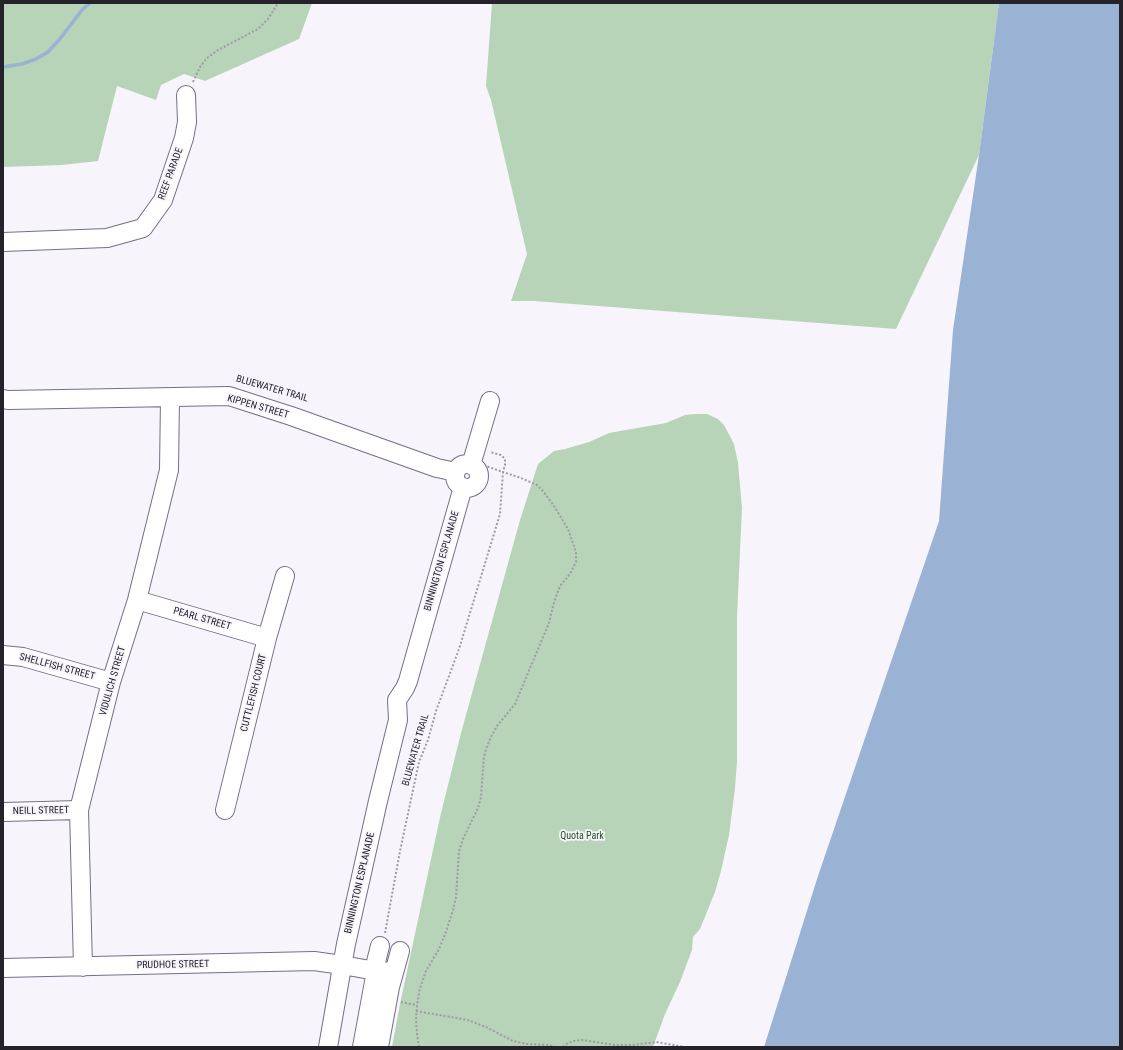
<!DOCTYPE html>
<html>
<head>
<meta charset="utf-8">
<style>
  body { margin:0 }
  #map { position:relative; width:1123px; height:1050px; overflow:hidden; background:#f7f5fb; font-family:"Roboto Condensed",sans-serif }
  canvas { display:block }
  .frame { position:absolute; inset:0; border:4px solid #25222c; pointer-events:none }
</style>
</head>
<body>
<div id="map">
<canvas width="1123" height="1050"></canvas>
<div class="frame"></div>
</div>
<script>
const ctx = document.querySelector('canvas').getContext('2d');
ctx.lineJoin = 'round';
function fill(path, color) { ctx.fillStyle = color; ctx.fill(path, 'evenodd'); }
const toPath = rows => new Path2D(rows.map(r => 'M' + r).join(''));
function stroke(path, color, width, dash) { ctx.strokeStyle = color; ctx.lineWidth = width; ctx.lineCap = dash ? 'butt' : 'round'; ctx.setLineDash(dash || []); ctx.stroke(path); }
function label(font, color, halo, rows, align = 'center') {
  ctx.font = font + ' "Roboto Condensed",sans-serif'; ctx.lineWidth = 3.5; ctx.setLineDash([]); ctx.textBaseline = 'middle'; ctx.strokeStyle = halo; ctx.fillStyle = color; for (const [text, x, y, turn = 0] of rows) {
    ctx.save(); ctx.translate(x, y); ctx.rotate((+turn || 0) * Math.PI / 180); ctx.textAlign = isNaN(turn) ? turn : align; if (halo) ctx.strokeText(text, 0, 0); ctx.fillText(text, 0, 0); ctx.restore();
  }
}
fill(toPath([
  [3,3,312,3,299,39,205,81,184,74,161,85,156,100,117,86,98,161,62,165,3,167],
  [492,3,999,3,979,155,896,329,534,301,511,301,527,254,491,100,486,86],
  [695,414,707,414,718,419,724,425,734,444,738,463,742,508,737,617,737,762,735,788,729,835,721,871,715,892,700,929,693,937,692,950,680,982,665,1014,653,1047,392,1047,400,1004,428,873,441,813,461,733,520,520,538,464,554,451,565,449,589,442,609,433,666,423,685,415]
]), '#b7d4b8');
fill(toPath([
  [999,3,1120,3,1120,1047,764,1047,818,876,939,521,953,330,979,155]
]), '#9ab2d4');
stroke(toPath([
  [3,67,22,64,36,59,48,52,59,40,82,10,90,3]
]), '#9ab2d4', 3.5);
const minor = toPath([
  [3,242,107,238,143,228,163,200,184,138,187,122,186,95],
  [3,399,8,400,229,396,291,416,437,468,456,472],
  '455 476a12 12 0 1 1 24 0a12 12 0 1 1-24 0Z',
  [471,465,490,401],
  [137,600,267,638],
  [3,655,23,657,111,682],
  [225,810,267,638,285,576],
  [3,812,79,810],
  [83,967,79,810,111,682,137,600,169,470,170,398],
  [3,968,314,961,342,965,376,971,394,972],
  [374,970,380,946],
  [328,1047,346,944,378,801,398,720,397,700,405,688,408,681,463,487],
  [362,1047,376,971],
  [379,1047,390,987,400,951]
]);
stroke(minor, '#756e86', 20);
stroke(toPath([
  [193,82,200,67,207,58,218,50,258,29,268,19,278,3],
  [385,933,400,851,419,762,428,740,436,711,459,649,500,514,503,472,486,466],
  [401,1002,416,1005],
  [416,1011,468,1020,486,1027,513,1041,527,1044,548,1045,556,1047],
  [419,1047,417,1034,416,1020,417,1005,420,988,426,971,439,949,446,932,453,910,456,897,459,851,463,839,478,808,481,797,484,757,486,749,491,737,497,726,515,704,549,623,554,602,560,586,570,574,576,562,576,552,568,529,554,506,544,492,537,485,521,478,503,472,505,465,505,459,501,455,490,452],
  [563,1047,568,1043,574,1041,582,1040,615,1045,632,1045,656,1042,685,1047]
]), '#9d9ba2', 2, [2, 2]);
stroke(minor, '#fff', 18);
label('10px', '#25222c', '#f7f5fb', [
  ["REEF PARADE",171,174,-70],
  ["BLUEWATER TRAIL",272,389,16],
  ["KIPPEN STREET",258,407,16],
  ["BINNINGTON ESPLANADE",442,561,-74],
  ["PEARL STREET",202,619,16],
  ["SHELLFISH STREET",57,667,15],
  ["VIDULICH STREET",113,681,-74],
  ["CUTTLEFISH COURT",254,693,-76],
  ["BLUEWATER TRAIL",416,750,-74],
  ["NEILL STREET",41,811,-1],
  ["BINNINGTON ESPLANADE",360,883,-77],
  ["PRUDHOE STREET",173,965,-1]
]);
label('10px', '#204f26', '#f7f5fb', [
  ["Quota Park",582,836]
]);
</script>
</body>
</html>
